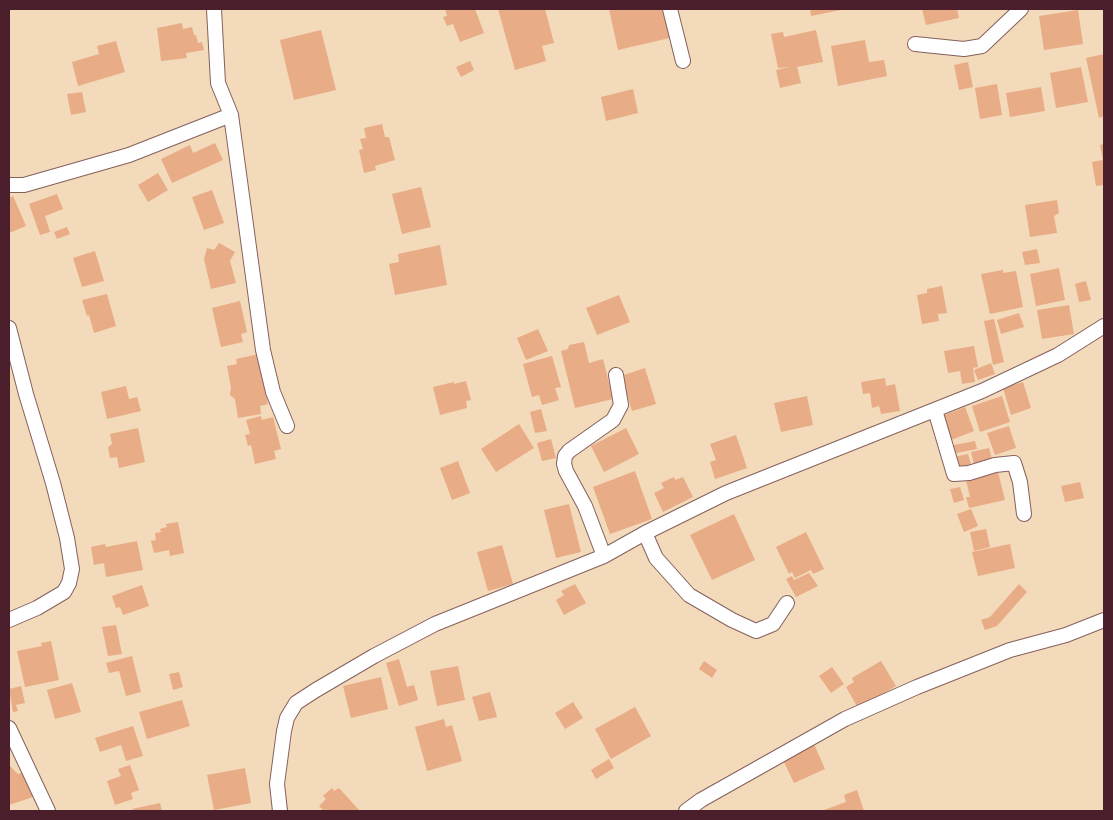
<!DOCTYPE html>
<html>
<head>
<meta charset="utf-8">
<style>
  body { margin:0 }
  #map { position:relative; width:1113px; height:820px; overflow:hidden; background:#f3daba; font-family:"Libre Bodoni",serif }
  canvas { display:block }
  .frame { position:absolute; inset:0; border:10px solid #4a1f2b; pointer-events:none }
</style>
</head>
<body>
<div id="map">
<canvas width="1113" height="820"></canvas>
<div class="frame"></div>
</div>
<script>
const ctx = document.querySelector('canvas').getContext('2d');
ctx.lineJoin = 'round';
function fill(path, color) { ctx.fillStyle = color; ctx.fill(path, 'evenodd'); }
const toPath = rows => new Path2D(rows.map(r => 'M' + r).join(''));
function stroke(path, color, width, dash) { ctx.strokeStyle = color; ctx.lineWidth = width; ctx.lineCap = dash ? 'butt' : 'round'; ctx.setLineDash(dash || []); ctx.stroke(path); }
fill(toPath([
  [445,9,475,9,484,33,460,42,453,24,447,26,443,17,447,16],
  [498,9,545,9,554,43,542,46,546,61,515,70],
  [609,9,667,9,674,37,618,50],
  [810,9,841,9,841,10,811,16],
  [922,9,957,9,959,18,926,25],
  [1078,10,1083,44,1044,50,1039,16],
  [182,23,183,29,192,27,194,35,196,35,198,43,202,42,204,50,186,53,187,58,161,61,157,28],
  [321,30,336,90,294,100,280,40],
  [816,30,823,62,797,67,801,83,780,88,776,70,789,67,778,68,771,34,783,32,784,37],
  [865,40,869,62,884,60,887,76,838,86,831,46],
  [116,41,125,72,78,86,72,62,99,54,97,46],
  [1104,54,1104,116,1099,118,1086,58],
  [470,61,474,70,461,77,456,67],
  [968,62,973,87,959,90,954,65],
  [1081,67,1088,102,1056,108,1050,73],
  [997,84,1002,115,980,119,975,88],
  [1041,87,1045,111,1010,117,1006,93],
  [633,89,638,113,606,121,601,97],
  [82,92,86,112,71,115,67,94],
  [382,124,385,137,389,137,395,160,375,166,376,170,364,173,359,150,363,149,360,139,366,138,364,128],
  [215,143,223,160,172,183,161,159,190,145,193,153],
  [1104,144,1104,185,1096,186,1092,162,1103,160,1100,145],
  [158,173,168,190,148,202,138,185],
  [421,187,431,227,402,234,392,194],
  [212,190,224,223,204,230,192,197],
  [57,194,63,209,45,216,50,232,40,235,29,204],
  [13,196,26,226,9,233,9,198],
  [1057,200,1059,213,1054,216,1057,233,1030,237,1025,205],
  [67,227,70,234,57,239,54,232],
  [219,243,235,252,230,261,236,283,211,289,204,259,207,248,214,250],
  [440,245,447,285,395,295,389,264,399,262,398,254],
  [1037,249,1040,263,1025,265,1022,252],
  [95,251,104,281,82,287,73,258],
  [1059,268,1065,300,1036,306,1030,274],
  [1003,270,1003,273,1016,271,1023,307,990,314,981,274],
  [1086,281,1091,300,1079,302,1075,284],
  [942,286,947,313,938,314,939,321,922,324,917,295,927,293,927,289],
  [107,294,116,326,94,333,89,315,87,316,82,300],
  [619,295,630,322,597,335,586,308],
  [240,301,247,332,241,334,243,342,221,347,212,308],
  [1069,305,1074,334,1042,339,1037,310],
  [1019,313,1024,327,1001,334,997,320],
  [994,319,1004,362,993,365,984,321],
  [538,329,548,351,526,360,517,338],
  [584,342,589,363,603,359,613,399,575,408,561,351,568,349,569,345],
  [974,346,978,367,973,368,975,382,962,384,960,371,948,373,944,351],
  [259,354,268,404,260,406,261,414,238,418,235,399,230,395,231,388,227,366,237,364,236,359],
  [552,356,561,387,555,388,559,400,542,405,539,395,532,397,523,364],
  [991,363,995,374,978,380,974,370],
  [645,368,656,404,632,411,621,376],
  [885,378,886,386,895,384,900,411,881,414,879,406,872,408,870,393,863,394,861,382],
  [466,381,471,400,466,401,467,408,440,415,433,387,454,382,454,384],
  [1023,382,1031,408,1011,415,1003,388],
  [126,386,129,399,137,397,141,411,107,419,101,392],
  [807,396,813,425,781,432,774,403],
  [1002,396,1010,422,980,432,972,406],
  [965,407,974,431,951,440,943,416],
  [541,409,547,431,535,433,530,412],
  [261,416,262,420,273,417,281,449,274,451,276,459,255,464,251,445,248,446,245,435,250,434,246,420],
  [519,424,534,448,496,472,481,449],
  [1009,426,1016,448,995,455,987,433],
  [138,428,145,462,119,468,117,457,110,458,108,447,112,444,110,434],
  [626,428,639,454,604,472,591,446],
  [736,435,747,468,715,479,710,462,716,460,710,444],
  [551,439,556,458,542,461,537,443],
  [975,441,977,449,951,454,949,446],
  [989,448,992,459,974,464,971,452],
  [968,454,971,464,957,468,954,457],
  [458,461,470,493,452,500,440,468],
  [635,471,652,519,610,534,593,487],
  [998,472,1005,500,969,508,966,497,970,497,966,480],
  [674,477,675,480,683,477,693,497,663,512,654,493,664,488,661,483],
  [1080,482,1084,498,1065,502,1061,486],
  [960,487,964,500,954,503,950,489],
  [569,504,581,552,556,558,544,510],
  [971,509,978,526,964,532,957,514],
  [734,514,755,560,712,580,690,535],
  [178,522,184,553,170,556,169,550,154,553,151,541,156,540,155,533,161,532,160,529,167,527,166,524],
  [986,529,990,547,974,551,970,532],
  [806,532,824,569,813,574,811,570,795,578,792,572,789,574,776,547],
  [137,541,143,570,106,577,104,563,94,565,91,547,105,544,106,547],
  [1010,544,1015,568,978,576,972,552],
  [502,545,513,584,488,591,477,552],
  [809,573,818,586,796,597,786,579,792,576,794,580],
  [575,584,586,603,564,615,556,600,564,595,561,591],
  [1019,584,1027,592,997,626,985,630,981,620,990,617],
  [142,585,149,606,123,615,120,607,116,608,112,596],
  [116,625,122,654,108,656,102,627],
  [51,641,59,680,25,687,17,651,42,646,41,643],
  [132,656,141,692,126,696,119,671,109,673,106,663],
  [399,659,407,687,414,685,418,700,399,706,386,663],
  [704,661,717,670,712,678,699,669],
  [881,661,896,686,858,708,846,687,854,682,852,678],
  [458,666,465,700,437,706,430,671],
  [832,667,844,684,831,693,819,676],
  [179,672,183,687,173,690,169,674],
  [381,677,388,709,351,718,343,686],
  [72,683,81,712,55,719,47,690],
  [21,686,25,703,16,705,18,711,13,712,9,689],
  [490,692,497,717,479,721,472,697],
  [182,700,190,726,147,739,139,712],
  [573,702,583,718,565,729,555,713],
  [635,707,651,736,611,759,595,729],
  [444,719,446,727,452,725,462,761,427,771,415,727],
  [133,726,143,756,126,761,121,745,100,752,95,738],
  [814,744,825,769,794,783,782,758],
  [609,759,614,768,596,779,591,770],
  [9,765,18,774,28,771,36,796,9,805],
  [130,765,139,790,131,793,133,799,115,805,107,781,121,776,118,769],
  [245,768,251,803,214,810,207,775],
  [332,788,334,791,339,788,359,810,324,811,319,806,326,799,323,796],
  [857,790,864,811,824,811,824,810,846,802,844,795],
  [160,803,162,811,133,811,132,809]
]), '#e8ac86');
const minor = toPath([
  [670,9,683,61],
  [915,44,964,49,982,46,1021,9],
  [231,115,263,350,273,392,287,426],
  [9,185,24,185,129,155,231,115,218,83,214,9],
  [9,328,26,394,53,483,67,538,72,569,69,583,64,592,37,608,9,620],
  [935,410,954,474,969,473,995,465,1014,463,1020,482,1024,514],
  [645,533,656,558,689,595,732,620,756,631,773,624,787,603],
  [604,556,585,506,566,471,564,464,565,456,569,451,613,420,621,405,616,375],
  [9,728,48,811],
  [280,811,277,784,284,731,287,718,296,703,316,690,374,656,435,624,604,556,645,533,726,493,982,391,1058,355,1104,326],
  [686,811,701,800,845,719,917,687,1010,650,1066,635,1104,620]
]);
stroke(minor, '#85605d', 16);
stroke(minor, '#fff', 14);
</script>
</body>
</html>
